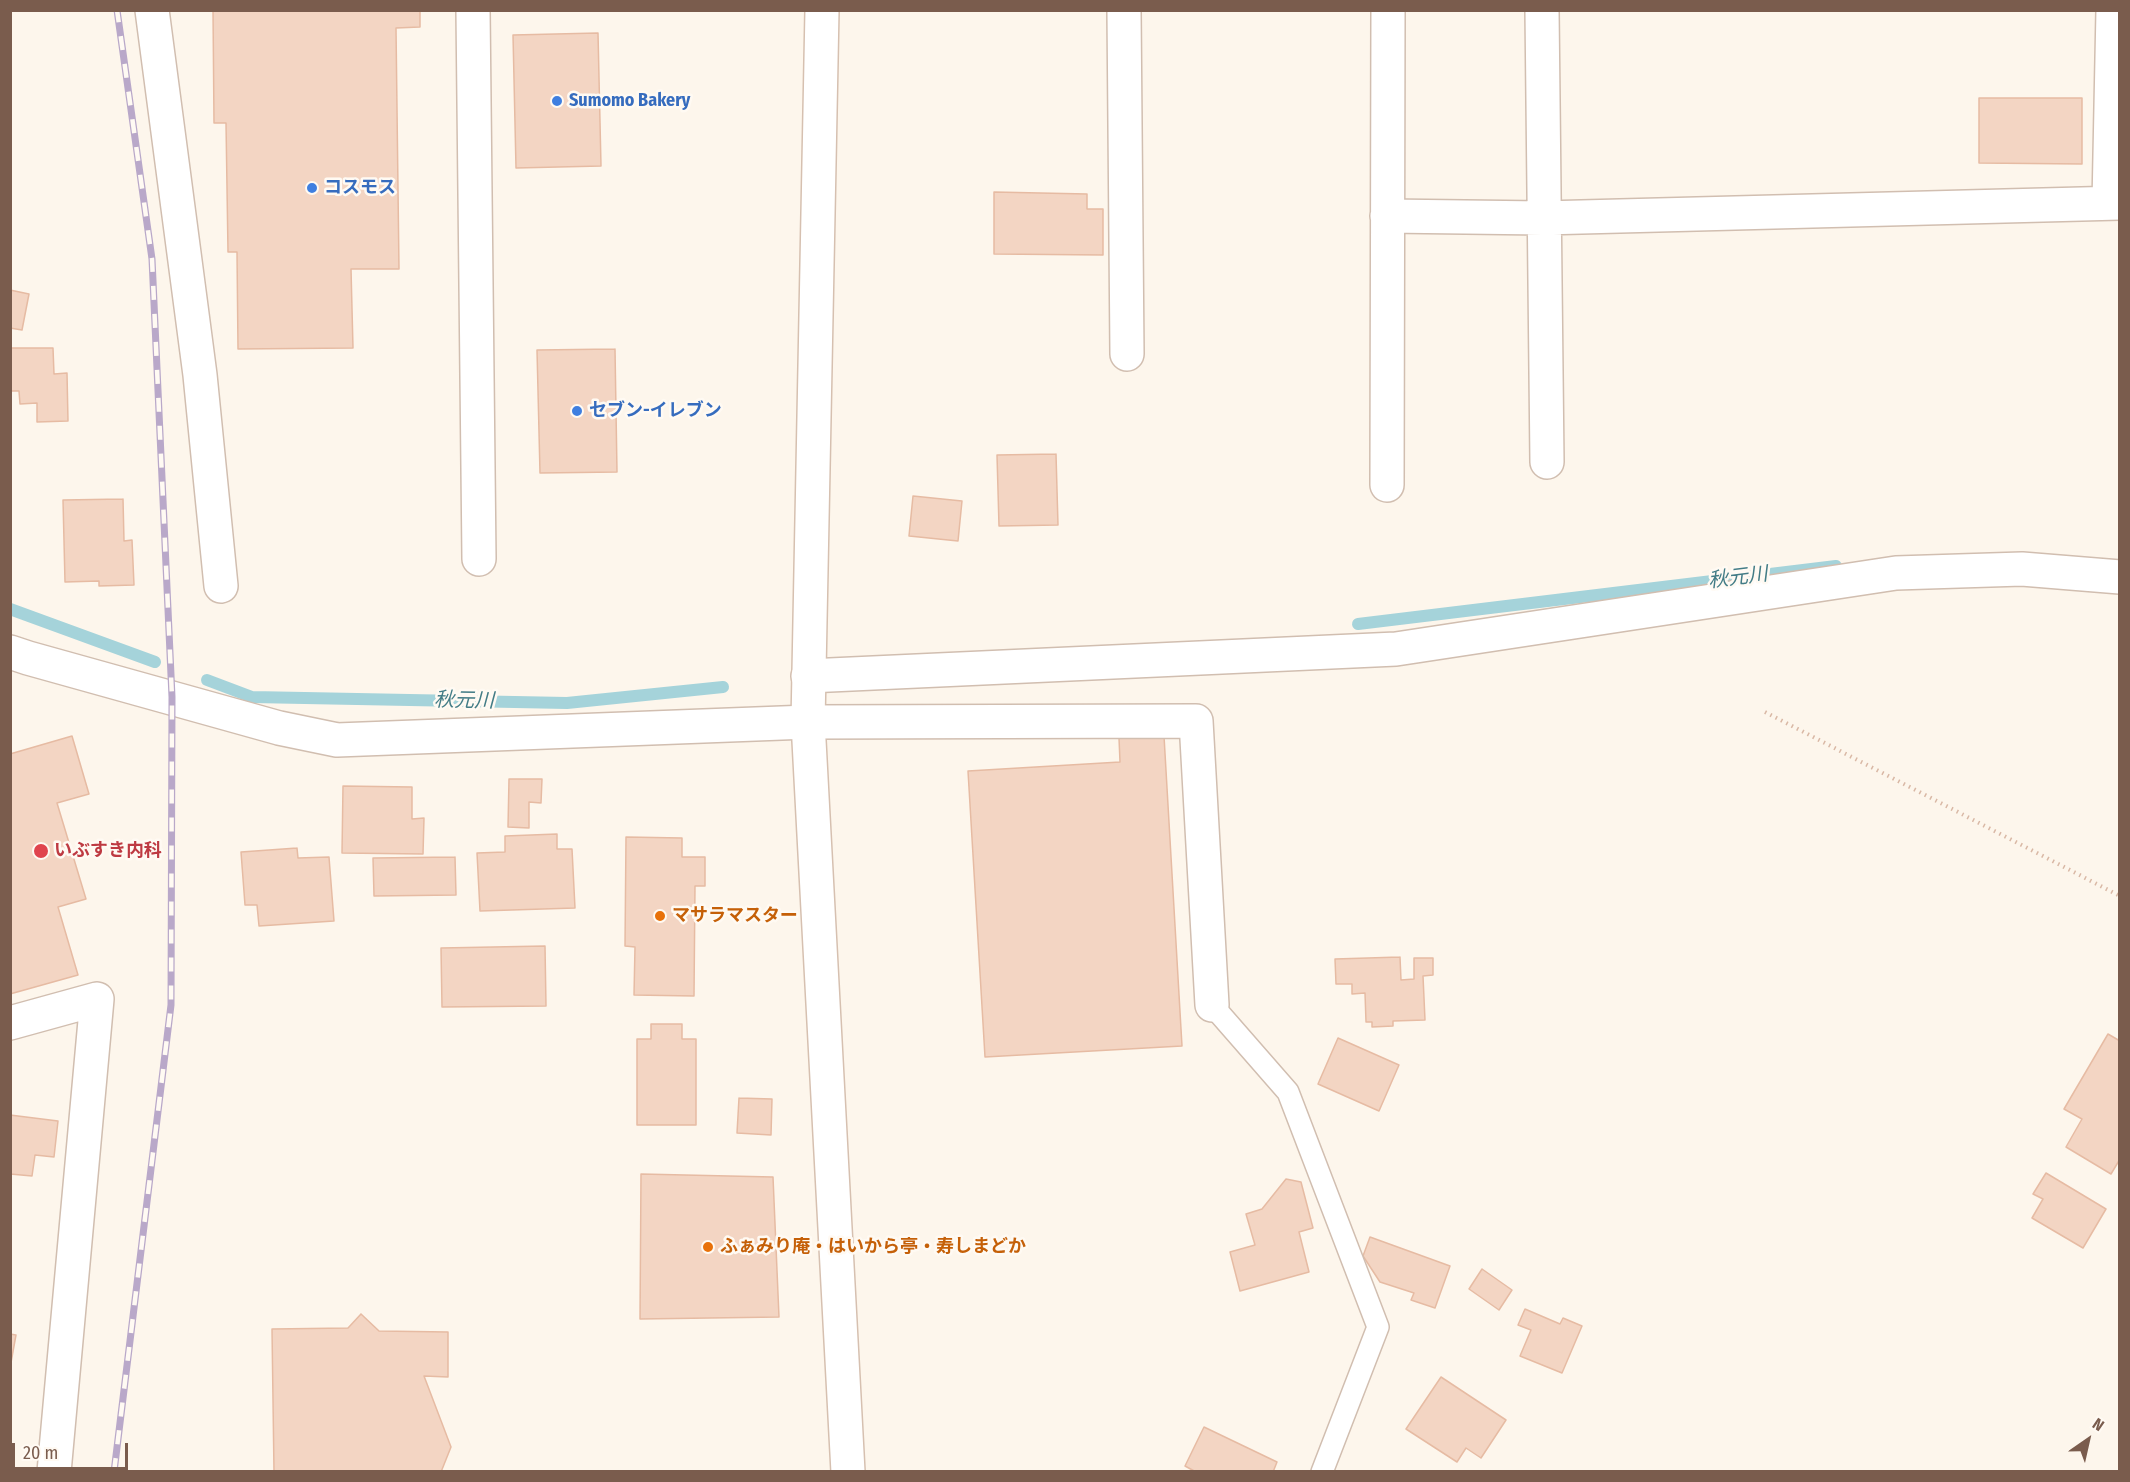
<!DOCTYPE html>
<html>
<head>
<meta charset="utf-8">
<style>
  body { margin:0 }
  #map { position:relative; width:2130px; height:1482px; overflow:hidden; background:#fdf6ec; font-family:"Fira Sans Condensed",sans-serif }
  canvas { display:block }
  .frame { position:absolute; inset:0; border:12px solid #7a5c4d; pointer-events:none }
  .north { position:absolute; left:2058px; top:1410px; width:60px; height:60px; -webkit-text-stroke:4px #fffaf3; paint-order:stroke; rotate:34deg; font-size:16px; font-weight:700; line-height:24px; text-align:center; color:#7a5c4d }
  .north::after { content:''; display:block; margin:auto; width:21px; height:27px; background:#7a5c4d; clip-path:polygon(50% 0,100% 100%,50% 72%,0 100%) }
  .scale { position:absolute; left:12px; top:1443px; width:116px; height:27px; box-sizing:border-box; border:3px solid #7a5c4d; border-top:0; padding-left:8px; font-size:18px; line-height:21px; white-space:nowrap; color:#7a5c4d; -webkit-text-stroke:4px #fffaf3; paint-order:stroke }
</style>
</head>
<body>
<div id="map">
<canvas width="2130" height="1482"></canvas>
<div class="frame"></div>
<div class="north">N</div>
<div class="scale">20 m</div>
</div>
<script>
const ctx = document.querySelector('canvas').getContext('2d');
ctx.lineJoin = 'round';
const toPath = rows => new Path2D(rows.map(r => 'M' + r).join(''));
function stroke(path, color, width, dash) { ctx.strokeStyle = color; ctx.lineWidth = width; ctx.lineCap = dash ? 'butt' : 'round'; ctx.setLineDash(dash || []); ctx.stroke(path); }
function fill(path, color) { ctx.fillStyle = color; ctx.fill(path, 'evenodd'); }
function label(font, color, halo, rows, align = 'center') {
  ctx.font = font + ' "Fira Sans Condensed","Noto Sans JP",sans-serif'; ctx.lineWidth = 5; ctx.setLineDash([]); ctx.textBaseline = 'middle'; ctx.strokeStyle = halo; ctx.fillStyle = color; for (const [text, x, y, turn = 0] of rows) {
    ctx.save(); ctx.translate(x, y); ctx.rotate((+turn || 0) * Math.PI / 180); ctx.textAlign = isNaN(turn) ? turn : align; if (halo) ctx.strokeText(text, 0, 0); ctx.fillText(text, 0, 0); ctx.restore();
  }
}
stroke(toPath([
  [10,609,155,662],
  [1358,624,1836,566],
  [207,680,252,697,567,703,723,687]
]), '#a5d3da', 12);
const building = toPath([
  [213,10,420,10,420,27,396,28,399,269,351,269,353,348,238,349,237,252,228,252,226,123,214,123,213,10],
  [598,33,601,166,516,168,513,35,598,33],
  [1979,98,2082,98,2082,164,1979,163,1979,98],
  [994,192,1087,194,1087,209,1103,209,1103,255,994,254,994,192],
  [10,290,29,294,22,330,10,328,10,290],
  [10,348,53,348,54,374,67,373,68,421,37,422,37,403,20,404,19,391,10,391,10,348],
  [615,349,617,472,540,473,537,350,615,349],
  [1056,454,1058,525,999,526,997,455,1056,454],
  [913,496,962,501,958,541,909,536,913,496],
  [123,499,124,541,132,540,134,585,99,586,99,581,65,582,63,500,123,499],
  [72,736,89,794,57,803,86,899,58,907,78,975,10,994,10,754,72,736],
  [1164,736,1182,1046,985,1057,968,771,1120,762,1119,738,1164,736],
  [509,779,542,779,541,803,529,802,529,828,508,827,509,779],
  [343,786,412,787,412,819,424,818,423,854,342,853,343,786],
  [557,834,557,849,572,849,575,908,480,911,477,853,505,852,505,836,557,834],
  [626,837,682,838,682,857,705,857,705,886,695,886,694,996,634,995,635,947,625,946,626,837],
  [297,848,298,858,329,857,334,921,259,926,257,905,245,905,241,852,297,848],
  [455,857,456,895,374,896,373,858,455,857],
  [545,946,546,1006,442,1007,441,948,545,946],
  [1400,957,1401,980,1414,979,1414,958,1433,958,1433,975,1423,976,1425,1020,1393,1021,1393,1026,1372,1027,1372,1022,1366,1022,1365,993,1352,994,1352,984,1336,984,1335,959,1400,957],
  [651,1024,682,1024,682,1039,696,1039,696,1125,637,1125,637,1039,651,1039,651,1024],
  [2108,1034,2120,1041,2120,1159,2111,1174,2066,1147,2082,1119,2064,1109,2108,1034],
  [1338,1038,1399,1065,1379,1111,1318,1084,1338,1038],
  [739,1098,772,1099,771,1135,737,1133,739,1098],
  [10,1115,58,1121,54,1157,35,1155,32,1176,10,1174,10,1115],
  [2046,1173,2106,1209,2083,1248,2032,1218,2043,1199,2033,1194,2046,1173],
  [641,1174,773,1177,779,1317,640,1319,641,1174],
  [1286,1179,1301,1182,1313,1228,1299,1232,1309,1272,1240,1291,1230,1252,1255,1245,1246,1214,1262,1209,1286,1179],
  [1370,1237,1450,1266,1435,1308,1411,1300,1414,1293,1380,1282,1363,1256,1370,1237],
  [1482,1269,1512,1290,1499,1310,1469,1289,1482,1269],
  [1525,1309,1560,1324,1563,1318,1582,1326,1562,1373,1520,1356,1531,1330,1518,1325,1525,1309],
  [361,1314,379,1331,448,1332,448,1377,424,1376,451,1447,441,1472,274,1472,272,1329,348,1328,361,1314],
  [10,1334,16,1335,10,1368,10,1334],
  [1441,1377,1506,1420,1481,1458,1466,1448,1457,1462,1406,1429,1441,1377],
  [1204,1427,1277,1462,1273,1472,1196,1472,1185,1466,1204,1427]
]);
fill(building, '#f3d5c3');
stroke(building, '#e6bba3', 1.5);
const lane = toPath([
  [1212,1005,1288,1092,1378,1327,1322,1472]
]);
const street = toPath([
  [152,10,200,375,221,586],
  [473,10,479,559],
  [1124,10,1127,354],
  [1542,10,1547,462],
  [2109,203,2113,10],
  [1387,216,1543,218,2120,203],
  [1387,485,1388,10],
  [10,652,28,658,279,728,337,740,808,722,1196,721,1212,1005],
  [808,676,1396,649,1896,573,2022,569,2120,577],
  [10,1023,97,999,54,1472]
]);
const secondary = toPath([
  [822,10,808,722,848,1472]
]);
stroke(lane, '#d1beb0', 24);
stroke(street, '#d1beb0', 36);
stroke(secondary, '#d6c0b0', 36);
stroke(toPath([
  [1765,712,2120,896]
]), '#d9b8a5', 4, [1.5, 4.5]);
stroke(lane, '#fff', 21);
stroke(street, '#fff', 33);
stroke(secondary, '#fff', 33);
const rail = toPath([
  [114,1472,171,1005,172,697,152,259,117,10]
]);
stroke(rail, '#b9a8c9', 7);
stroke(rail, '#fffaf3', 4.5, [14]);
for (const [x, y, r, color] of [
  [557,101,6,"#3f7fe0"],
  [312,188,6,"#3f7fe0"],
  [577,411,6,"#3f7fe0"],
  [41,851,8,"#e0444e"],
  [660,916,6,"#e8710a"],
  [708,1247,6,"#e8710a"]
]) { const dot = new Path2D(); dot.arc(x, y, r, 0, 2 * Math.PI); ctx.fillStyle = color; ctx.fill(dot); stroke(dot, '#fffaf3', 2); }
label('bold 18px', '#366cbe', '#fffaf3', [
  ["Sumomo Bakery",569,101],
  ["コスモス",324,188],
  ["セブン-イレブン",589,411]
], 'left');
label('bold 18px', '#be3a42', '#fffaf3', [
  ["いぶすき内科",54,851]
], 'left');
label('bold 18px', '#c56008', '#fffaf3', [
  ["マサラマスター",672,916],
  ["ふぁみり庵・はいから亭・寿しまどか",720,1247]
], 'left');
label('italic 20px', '#437c86', '#fffaf3', [
  ["秋元川",1738,578,-7],
  ["秋元川",464,701,1]
]);
</script>
</body>
</html>
